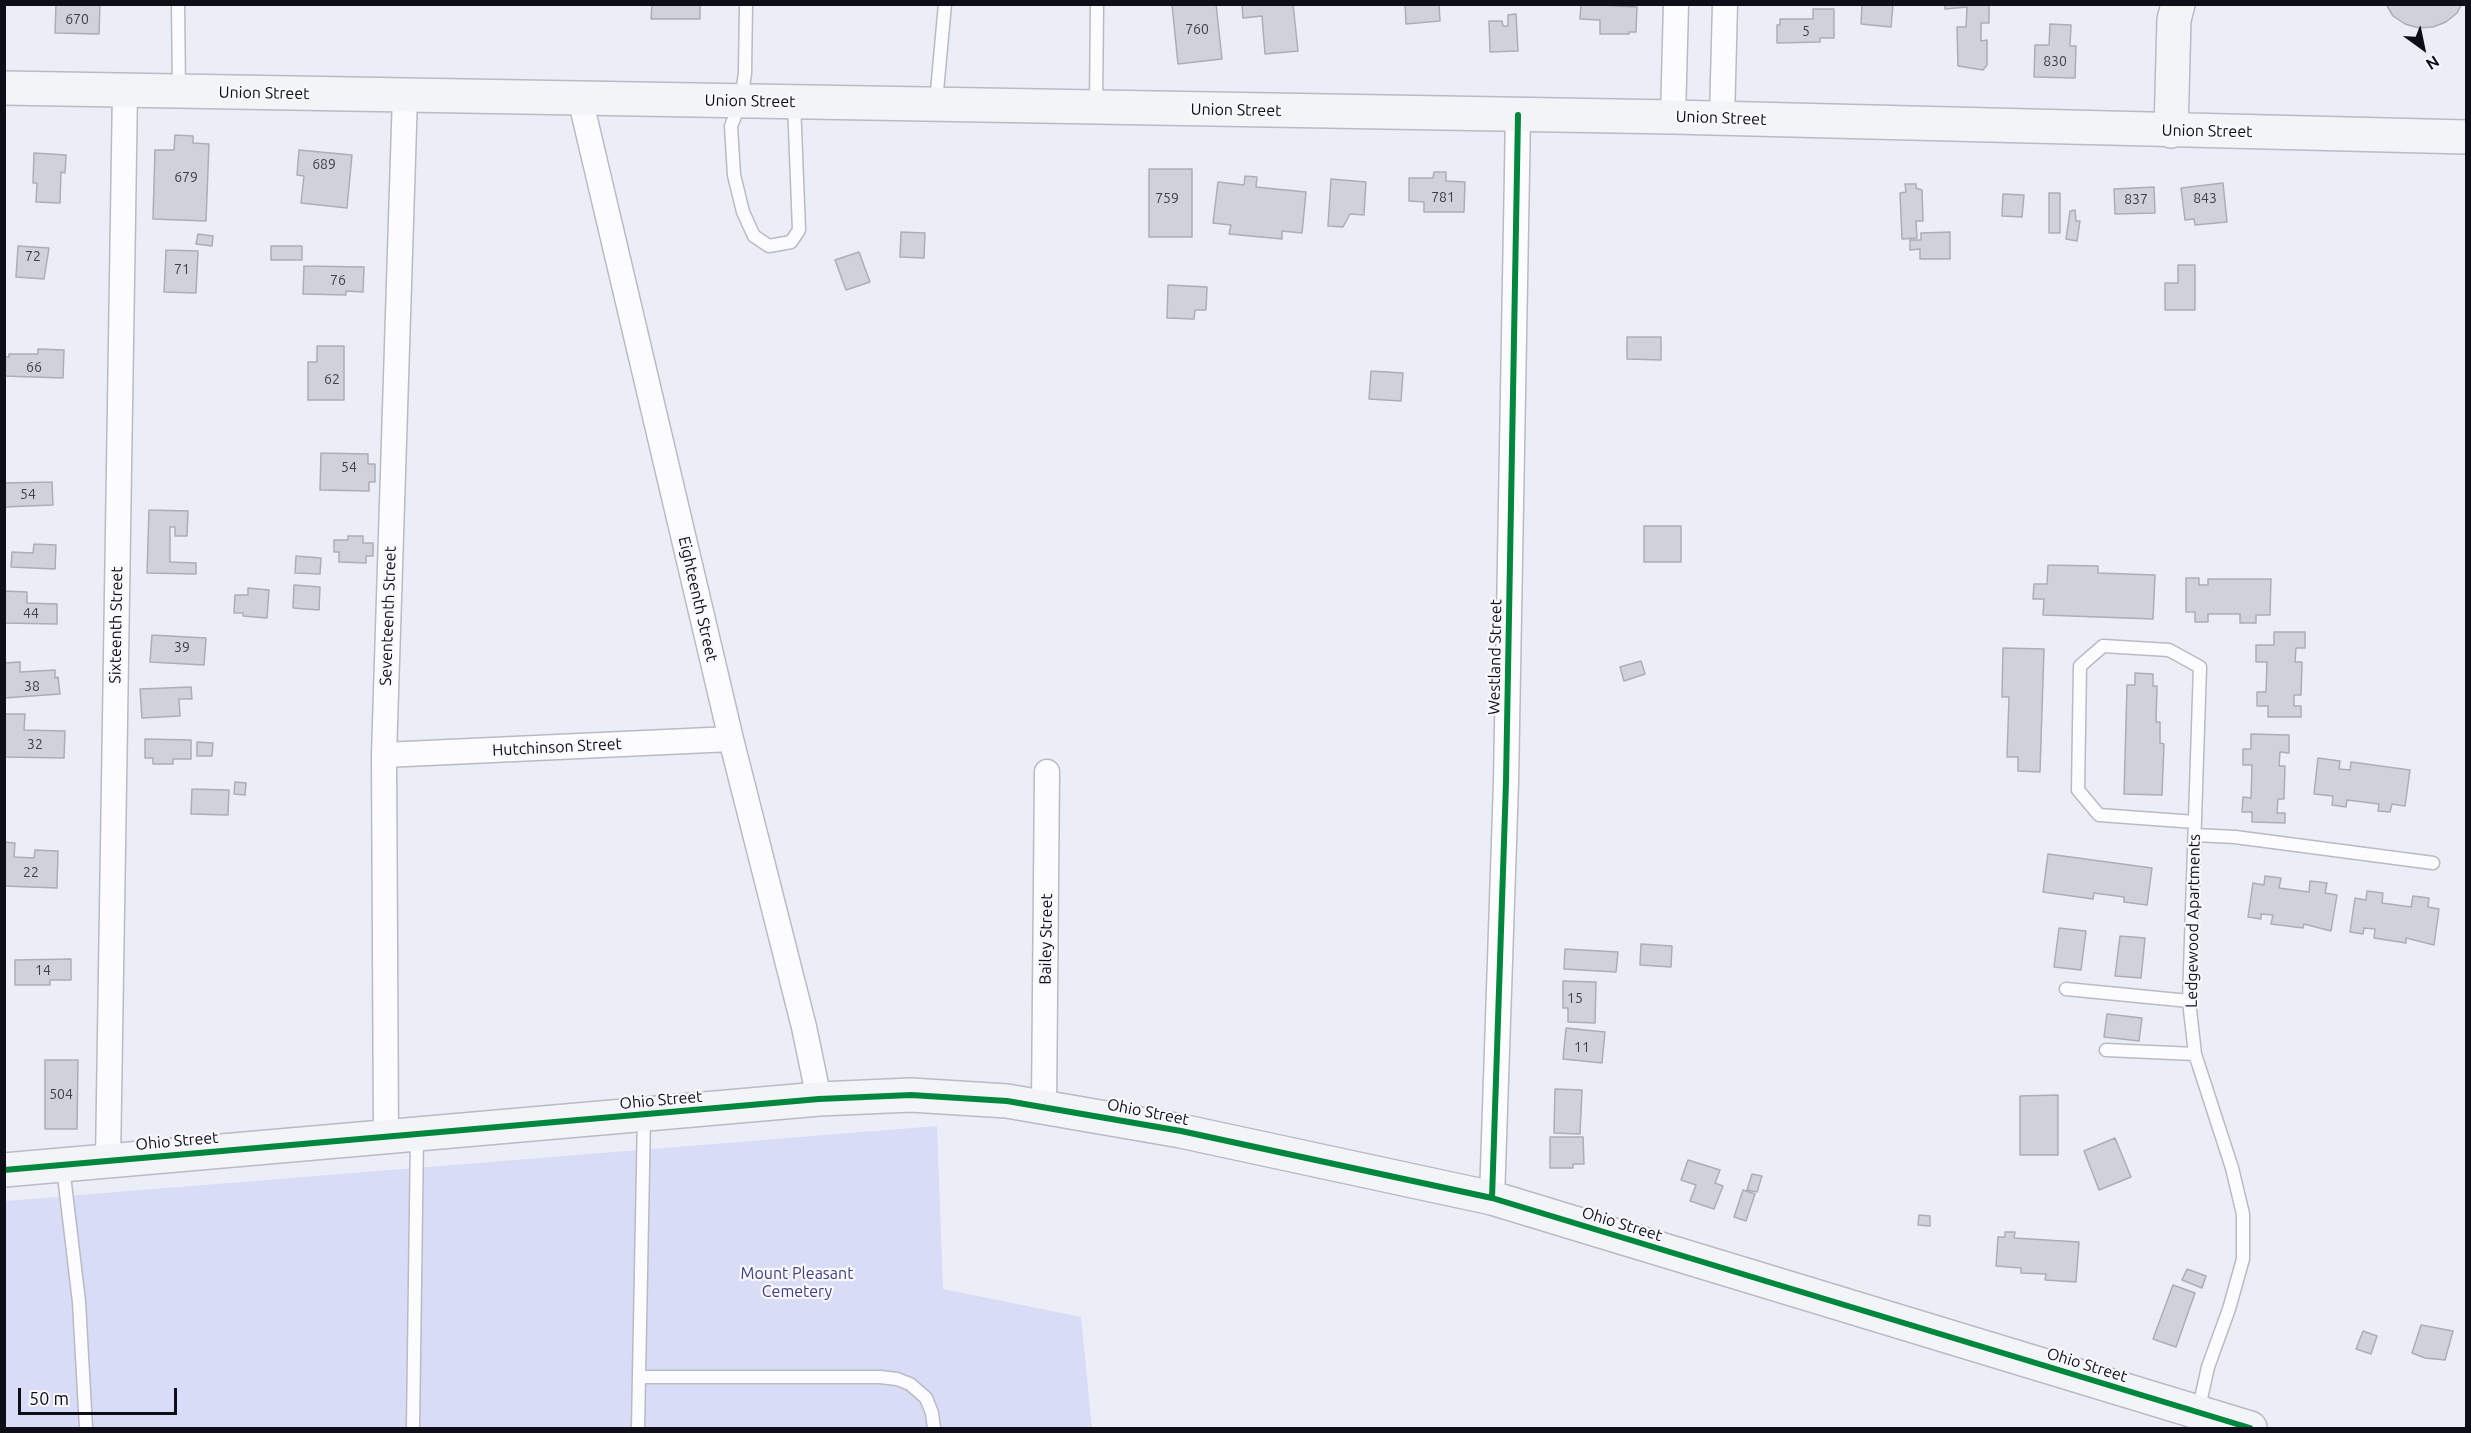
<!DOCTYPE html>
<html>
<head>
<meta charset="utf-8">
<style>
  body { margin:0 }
  #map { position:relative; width:2471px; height:1433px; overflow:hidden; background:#eceef7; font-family:Ubuntu,sans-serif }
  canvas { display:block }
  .frame { position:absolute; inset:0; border:6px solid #0d0e17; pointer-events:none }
  .north { position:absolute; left:2393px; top:18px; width:60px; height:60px; -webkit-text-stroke:4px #f8f8fe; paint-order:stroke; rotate:147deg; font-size:16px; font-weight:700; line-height:24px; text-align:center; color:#0d0e17 }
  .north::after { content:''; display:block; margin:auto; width:21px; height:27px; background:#0d0e17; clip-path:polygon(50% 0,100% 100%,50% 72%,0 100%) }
  .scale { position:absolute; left:18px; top:1388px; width:159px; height:27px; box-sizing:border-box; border:3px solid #0d0e17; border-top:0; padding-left:8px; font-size:18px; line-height:21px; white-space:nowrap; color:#0d0e17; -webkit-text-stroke:4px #f8f8fe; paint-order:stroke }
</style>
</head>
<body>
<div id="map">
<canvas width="2471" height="1433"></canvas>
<div class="frame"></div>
<div class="north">N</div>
<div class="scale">50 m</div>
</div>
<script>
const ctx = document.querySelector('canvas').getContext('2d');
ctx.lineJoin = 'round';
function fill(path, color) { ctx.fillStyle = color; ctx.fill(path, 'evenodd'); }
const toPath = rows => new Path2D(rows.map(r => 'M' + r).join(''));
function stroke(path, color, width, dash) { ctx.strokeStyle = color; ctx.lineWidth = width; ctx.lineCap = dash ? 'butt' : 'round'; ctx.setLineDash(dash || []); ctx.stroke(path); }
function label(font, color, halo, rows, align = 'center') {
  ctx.font = font + ' Ubuntu,sans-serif'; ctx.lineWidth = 4.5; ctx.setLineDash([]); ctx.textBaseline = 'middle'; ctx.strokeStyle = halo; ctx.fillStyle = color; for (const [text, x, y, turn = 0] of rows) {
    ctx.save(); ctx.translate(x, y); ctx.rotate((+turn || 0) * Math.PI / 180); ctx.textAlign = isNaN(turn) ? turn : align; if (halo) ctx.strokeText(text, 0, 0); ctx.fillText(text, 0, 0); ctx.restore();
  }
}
fill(toPath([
  [937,1126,943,1289,1081,1317,1092,1428,5,1428,5,1201]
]), '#d9dcf6');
const building = toPath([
  [56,4,100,4,99,34,55,33,56,4],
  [652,4,700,4,700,19,651,19,652,4],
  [1172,4,1216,4,1222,59,1178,64,1172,4],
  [1242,4,1293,4,1298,51,1265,54,1262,16,1243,18,1242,4],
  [1405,4,1439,4,1440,21,1406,24,1405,4],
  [1581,4,1637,7,1636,32,1629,32,1629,34,1600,34,1600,20,1580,19,1581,4],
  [1862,4,1893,4,1891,27,1861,24,1862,4],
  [1945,4,1989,4,1989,23,1981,23,1981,41,1987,40,1987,65,1983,70,1958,66,1957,27,1966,27,1967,7,1945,9,1945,4],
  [2386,4,2462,4,2457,13,2446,22,2433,27,2419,28,2405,24,2393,16,2386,4],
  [1813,9,1834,9,1834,38,1820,38,1820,42,1777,43,1777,25,1780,25,1780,19,1813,19,1813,9],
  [1516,14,1518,51,1490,52,1489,21,1502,21,1503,26,1508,26,1508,15,1516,14],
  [2050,24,2071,25,2070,46,2076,46,2075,78,2034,77,2035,45,2049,45,2050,24],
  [175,135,193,136,193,143,209,144,206,221,153,219,155,150,174,150,175,135],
  [299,150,352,155,347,208,301,203,304,176,297,175,299,150],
  [34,153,66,155,65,173,61,172,60,203,36,202,37,183,33,183,34,153],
  [1149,169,1192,169,1192,237,1149,237,1149,169],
  [1434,172,1446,172,1446,181,1465,182,1464,212,1424,212,1424,202,1409,201,1409,178,1433,178,1434,172],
  [1245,176,1257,177,1256,187,1306,192,1302,233,1282,231,1282,239,1229,234,1231,225,1213,223,1218,182,1244,185,1245,176],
  [1331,179,1366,182,1364,215,1350,214,1343,227,1328,226,1331,179],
  [2223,183,2227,222,2195,225,2194,219,2185,220,2181,188,2223,183],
  [1905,184,1916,184,1916,188,1922,190,1923,221,1916,221,1917,238,1902,239,1900,193,1906,192,1905,184],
  [2154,187,2155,213,2115,214,2114,189,2154,187],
  [2049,193,2060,193,2060,233,2049,233,2049,193],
  [2003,194,2024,195,2022,217,2002,216,2003,194],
  [2075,210,2076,221,2080,221,2077,241,2066,239,2070,211,2075,210],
  [901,232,925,233,924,258,900,257,901,232],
  [1950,232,1950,259,1920,259,1920,249,1910,250,1910,240,1921,240,1921,233,1950,232],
  [198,234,213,236,212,246,196,244,198,234],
  [18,246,49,248,44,279,16,277,18,246],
  [271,246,302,246,302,260,271,260,271,246],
  [166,250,198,251,196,293,164,292,166,250],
  [859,252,870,282,846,290,835,260,859,252],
  [2178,265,2195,265,2195,310,2165,310,2165,283,2178,283,2178,265],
  [304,266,364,267,363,292,346,291,346,295,303,294,304,266],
  [1168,285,1207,287,1206,310,1195,310,1194,319,1167,318,1168,285],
  [1627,337,1661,337,1661,360,1627,359,1627,337],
  [317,346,344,346,344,400,308,400,308,362,317,362,317,346],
  [38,349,64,350,63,378,4,376,4,357,9,357,9,354,38,354,38,349],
  [1371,371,1403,373,1401,401,1369,399,1371,371],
  [321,453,368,454,368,464,375,464,375,482,369,482,369,491,320,490,321,453],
  [52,482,53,505,4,507,4,483,52,482],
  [149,510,188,511,187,536,175,536,175,527,170,527,170,562,196,563,196,574,147,573,149,510],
  [1644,526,1681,526,1681,562,1644,562,1644,526],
  [348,536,363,536,363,543,373,543,373,556,366,556,366,563,339,562,339,552,334,552,334,540,348,540,348,536],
  [34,544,56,545,55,569,11,567,12,552,33,553,34,544],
  [296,556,321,558,320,574,295,573,296,556],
  [2048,565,2098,566,2098,573,2155,575,2153,619,2043,615,2044,599,2033,599,2034,584,2047,584,2048,565],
  [2186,578,2199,578,2199,585,2208,585,2208,579,2271,579,2270,615,2256,615,2256,623,2240,623,2240,614,2208,614,2208,622,2195,622,2195,612,2186,612,2186,578],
  [294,585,320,587,319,610,293,608,294,585],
  [248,588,269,590,267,618,243,616,243,613,234,613,235,595,248,595,248,588],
  [4,591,27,592,27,603,57,604,57,624,4,623,4,591],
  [2274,632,2305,632,2305,648,2296,648,2295,662,2302,662,2301,695,2294,695,2294,706,2301,706,2301,717,2268,717,2268,706,2257,706,2257,692,2266,692,2267,662,2256,662,2256,645,2274,645,2274,632],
  [152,635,206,638,204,665,150,662,152,635],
  [2003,648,2044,649,2040,772,2018,771,2018,757,2007,757,2009,697,2002,697,2003,648],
  [1641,661,1645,674,1624,681,1620,667,1641,661],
  [20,662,20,672,55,670,55,678,58,677,60,694,4,698,4,663,20,662],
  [2135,673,2153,674,2153,686,2157,686,2156,722,2160,722,2160,743,2164,744,2162,795,2124,794,2127,685,2135,685,2135,673],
  [191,687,192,699,179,699,180,716,142,718,140,689,191,687],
  [4,714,25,714,24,730,65,731,64,758,4,757,4,714],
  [2251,734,2289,735,2289,753,2280,752,2279,766,2285,766,2284,799,2278,799,2277,813,2285,813,2285,823,2252,822,2252,812,2242,812,2243,797,2251,798,2252,765,2243,765,2243,749,2251,749,2251,734],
  [145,739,191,740,191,759,173,759,173,764,153,764,153,758,145,758,145,739],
  [197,742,213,743,212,756,197,756,197,742],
  [2318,758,2340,761,2339,769,2350,770,2351,762,2410,770,2405,806,2392,804,2390,812,2378,811,2379,804,2347,800,2346,807,2332,805,2333,796,2314,794,2318,758],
  [235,782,246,783,245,795,234,794,235,782],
  [192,789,229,790,228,815,191,814,192,789],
  [4,842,15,843,14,857,34,858,35,850,58,851,57,888,4,886,4,842],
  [2048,854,2152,868,2147,905,2124,902,2124,897,2094,893,2093,899,2043,892,2048,854],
  [2265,876,2281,878,2279,888,2309,892,2310,881,2327,883,2325,893,2337,895,2331,931,2304,924,2303,928,2271,924,2273,915,2261,914,2261,919,2248,917,2253,883,2264,885,2265,876],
  [2367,891,2383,893,2382,903,2411,907,2413,896,2429,898,2428,907,2439,909,2434,945,2406,938,2406,943,2374,938,2375,929,2364,928,2363,934,2350,932,2355,898,2366,900,2367,891],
  [2059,928,2086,931,2081,970,2054,967,2059,928],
  [2120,936,2145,938,2141,978,2115,976,2120,936],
  [1641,944,1672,946,1671,967,1640,965,1641,944],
  [1565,949,1618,952,1616,972,1564,969,1565,949],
  [71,959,71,980,50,980,50,985,15,985,15,960,71,959],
  [1563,981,1596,982,1595,1023,1568,1022,1568,1008,1563,1008,1563,981],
  [2107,1014,2142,1018,2139,1041,2104,1037,2107,1014],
  [1566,1028,1605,1032,1602,1063,1563,1059,1566,1028],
  [45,1060,78,1060,77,1129,45,1129,45,1060],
  [1555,1089,1582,1090,1580,1134,1554,1133,1555,1089],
  [2058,1095,2058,1155,2020,1155,2020,1096,2058,1095],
  [1550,1137,1583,1137,1584,1164,1573,1164,1573,1168,1550,1168,1550,1137],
  [2115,1138,2131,1177,2099,1190,2084,1151,2115,1138],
  [1688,1160,1720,1170,1715,1183,1723,1186,1714,1209,1690,1201,1696,1185,1681,1180,1688,1160],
  [1752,1174,1762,1176,1757,1192,1747,1190,1752,1174],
  [1743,1190,1755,1194,1746,1221,1734,1217,1743,1190],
  [1919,1215,1930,1216,1930,1226,1918,1225,1919,1215],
  [2005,1232,2015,1232,2014,1238,2079,1242,2076,1282,2045,1280,2046,1274,2021,1273,2021,1268,1996,1266,1998,1237,2005,1237,2005,1232],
  [2187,1269,2206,1276,2202,1288,2182,1280,2187,1269],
  [2173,1285,2195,1293,2176,1347,2153,1339,2173,1285],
  [2421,1325,2453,1331,2445,1360,2425,1358,2412,1353,2421,1325],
  [2363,1331,2377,1336,2371,1354,2356,1349,2363,1331]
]);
fill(building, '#d0d1da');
stroke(building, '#acadb6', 1.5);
const lane = toPath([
  [178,4,179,90],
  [746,4,745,73,741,101,731,126,734,175,743,212,754,236,769,246,791,242,799,230,794,103],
  [936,102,945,4],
  [1096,106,1097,4],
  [2195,822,2099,815,2078,790,2080,666,2103,646,2169,650,2200,667,2189,1001,2195,1054,2232,1168,2243,1214,2243,1259,2229,1309,2208,1367,2198,1412],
  [2195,835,2235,837,2433,863],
  [2066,989,2189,1001],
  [2106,1050,2195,1054],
  [63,1167,79,1302,86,1428],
  [639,1377,880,1377,897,1379,910,1384,926,1398,932,1413,934,1428],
  [413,1428,417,1135],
  [638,1428,644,1116]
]);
const street = toPath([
  [580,98,731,739,804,1027,819,1099],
  [1673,117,1676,4],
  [1722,118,1725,4],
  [384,755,731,739],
  [1044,1106,1047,772],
  [386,1137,384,755,405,95],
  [108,1161,125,90],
  [1492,1198,1506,782,1518,115]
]);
const secondary = toPath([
  [4,88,1673,117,2466,137],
  [2171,131,2174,20,2178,4],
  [4,1170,819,1099,911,1095,1007,1101,1181,1131,1492,1198,2250,1428]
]);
stroke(lane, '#b9bac3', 15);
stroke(street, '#b9bac3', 27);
stroke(secondary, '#b9bac3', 36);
stroke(lane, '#fcfcfe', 12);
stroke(street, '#fcfcfe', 24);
stroke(secondary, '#f3f4f8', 33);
stroke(toPath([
  [4,1170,819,1099,911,1095,1007,1101,1181,1131,1492,1198,2250,1428],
  [1492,1198,1506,782,1518,115]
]), '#00873e', 6);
label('14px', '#3e3f48', null, [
  ["670",77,19],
  ["760",1197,29],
  ["5",1806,31],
  ["830",2055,61],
  ["689",324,164],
  ["679",186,177],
  ["781",1443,197],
  ["759",1167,198],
  ["843",2205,198],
  ["837",2136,199],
  ["72",33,256],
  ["71",182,269],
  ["76",338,280],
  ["66",34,367],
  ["62",332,379],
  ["54",349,467],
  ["54",28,494],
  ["44",31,613],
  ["39",182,647],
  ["38",32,686],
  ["32",35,744],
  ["22",31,872],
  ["14",43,970],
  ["15",1575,998],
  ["11",1582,1047],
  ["504",61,1094]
]);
label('16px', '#0d0e17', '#f8f8fe', [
  ["Union Street",264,93,1],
  ["Union Street",750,101,1],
  ["Union Street",1236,110,1],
  ["Union Street",1721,118,2],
  ["Union Street",2207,131,1],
  ["Eighteenth Street",698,599,77],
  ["Seventeenth Street",388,616,-88],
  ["Sixteenth Street",116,625,-89],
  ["Westland Street",1495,657,-89],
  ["Hutchinson Street",557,747,-3],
  ["Ledgewood Apartments",2193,921,-89],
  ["Bailey Street",1046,939,-89],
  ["Ohio Street",661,1100,-5],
  ["Ohio Street",1148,1112,11],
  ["Ohio Street",177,1141,-5],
  ["Ohio Street",1622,1224,17],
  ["Ohio Street",2087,1365,17]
]);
label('16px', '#3e3f80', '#f8f8fe', [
  ["Mount Pleasant",797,1274],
  ["Cemetery",797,1292]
]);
</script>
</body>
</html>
